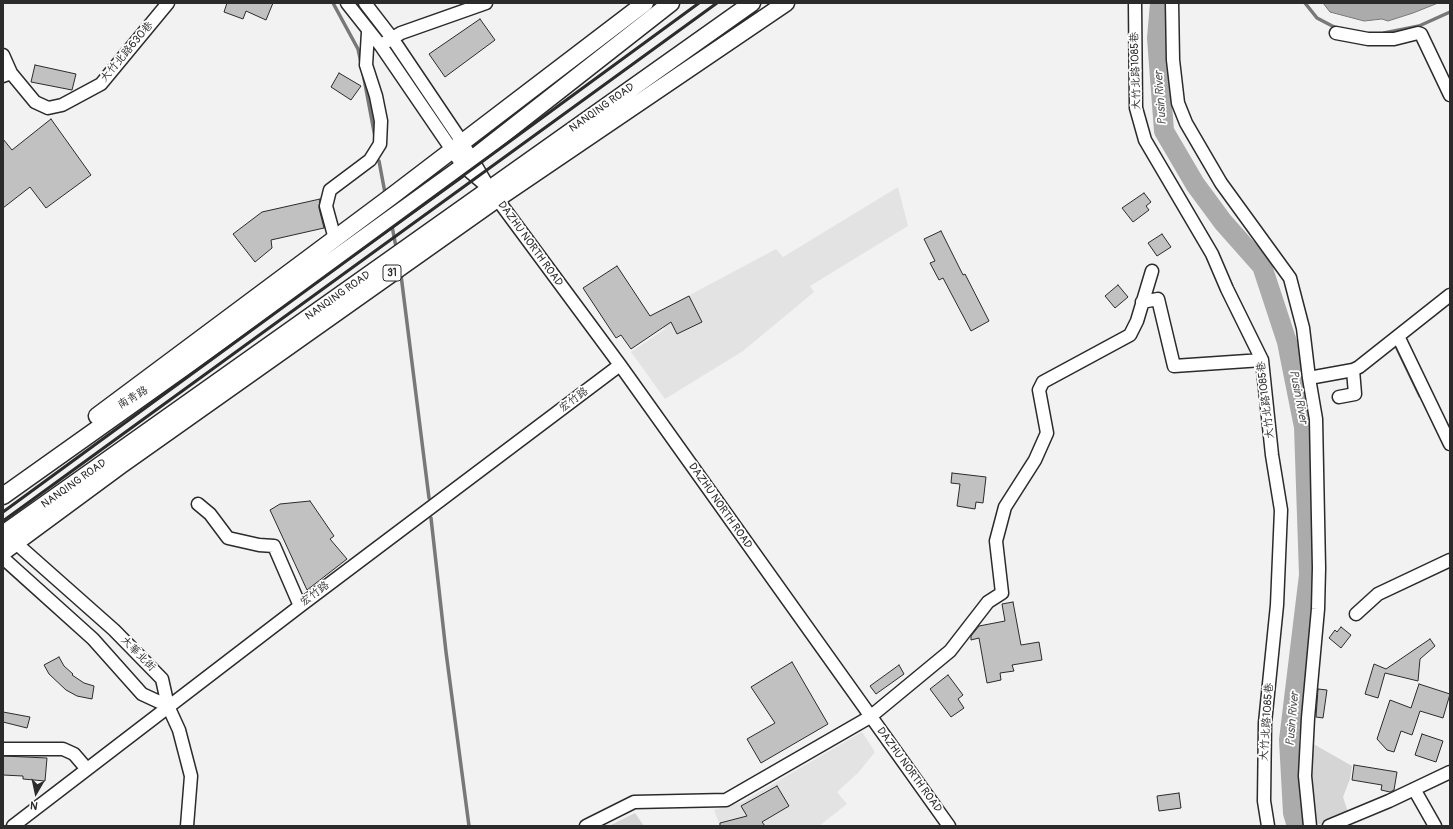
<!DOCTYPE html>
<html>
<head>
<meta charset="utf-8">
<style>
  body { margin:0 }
  #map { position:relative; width:1453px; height:829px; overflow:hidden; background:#f2f2f2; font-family:Pangolin,sans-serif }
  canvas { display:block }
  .frame { position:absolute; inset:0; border:4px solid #2b2b2b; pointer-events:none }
  .north { position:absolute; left:16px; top:773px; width:40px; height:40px; -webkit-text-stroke:3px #fff; paint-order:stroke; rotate:189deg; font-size:11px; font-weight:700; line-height:16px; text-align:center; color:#2b2b2b }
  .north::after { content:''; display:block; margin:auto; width:14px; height:18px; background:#2b2b2b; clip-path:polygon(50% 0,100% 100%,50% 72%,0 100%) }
</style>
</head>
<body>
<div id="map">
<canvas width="1453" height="829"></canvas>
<div class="frame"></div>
<div class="north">N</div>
</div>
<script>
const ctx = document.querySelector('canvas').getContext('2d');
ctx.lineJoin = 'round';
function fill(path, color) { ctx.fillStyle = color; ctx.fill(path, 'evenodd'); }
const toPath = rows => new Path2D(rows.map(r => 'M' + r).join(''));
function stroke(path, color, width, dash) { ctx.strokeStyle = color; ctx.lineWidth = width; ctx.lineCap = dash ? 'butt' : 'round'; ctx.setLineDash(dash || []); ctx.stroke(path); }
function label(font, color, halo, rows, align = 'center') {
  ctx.font = font + ' Pangolin,"LXGW WenKai TC",sans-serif'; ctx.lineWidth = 3.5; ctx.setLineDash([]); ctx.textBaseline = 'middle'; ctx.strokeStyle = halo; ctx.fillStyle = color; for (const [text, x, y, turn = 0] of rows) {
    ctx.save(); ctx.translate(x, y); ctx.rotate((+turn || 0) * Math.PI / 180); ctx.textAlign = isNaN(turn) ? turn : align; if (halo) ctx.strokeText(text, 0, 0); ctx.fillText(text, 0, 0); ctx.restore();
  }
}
fill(toPath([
  [898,187,908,226,810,286,814,292,743,351,665,399,631,352,665,329,656,313,776,249,783,257],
  [862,732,875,752,858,773,837,792,847,804,819,826,720,826,714,810,742,802]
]), '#e3e3e3');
fill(toPath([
  [1310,742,1352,766,1350,779,1343,797,1348,812,1322,825,1314,822,1309,795],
  [635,813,644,826,609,826]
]), '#d5d5d5');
const water = toPath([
  [1323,3,1438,3,1413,13,1388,21,1382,19,1364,21,1330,12,1323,3]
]);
fill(water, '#ababab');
stroke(water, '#787878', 1);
stroke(toPath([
  [333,3,358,49,361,63],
  [1305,3,1317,18,1338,29],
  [1384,33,1419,26,1450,12],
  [363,73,375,137],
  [379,161,385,193],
  [392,226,396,247],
  [401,275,429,498],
  [1397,348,1420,396],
  [431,518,446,652,469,826]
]), '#787878', 3.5);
stroke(toPath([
  [1160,3,1157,38,1164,131,1195,184,1223,222,1262,266,1287,342,1304,427,1309,575,1289,740,1293,813,1297,826]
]), '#ababab', 20);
const building = toPath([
  [227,3,273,3,266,20,246,11,243,19,224,12,227,3],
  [480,19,495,40,445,77,429,54,480,19],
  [35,65,76,74,72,90,31,82,35,65],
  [339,73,361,86,351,100,331,87,339,73],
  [51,119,91,175,46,208,30,187,3,208,3,139,12,150,51,119],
  [1144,193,1151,202,1146,206,1149,210,1133,222,1122,208,1144,193],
  [320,199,319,208,324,228,271,240,272,248,255,262,233,234,262,212,320,199],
  [941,231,963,275,965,274,989,321,971,331,943,278,939,280,930,263,935,261,924,239,941,231],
  [1162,234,1171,247,1157,256,1148,243,1162,234],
  [617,266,650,316,689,296,702,322,677,334,671,322,631,349,621,335,616,338,583,288,617,266],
  [1118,285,1128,297,1115,308,1105,296,1118,285],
  [952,473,986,477,983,503,976,502,975,509,957,506,960,484,951,483,952,473],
  [310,501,334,536,330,539,347,559,307,590,270,510,280,504,310,501],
  [1013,602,1021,645,1039,642,1042,660,1012,665,1014,671,1000,673,1001,680,987,683,979,638,971,640,971,636,979,626,1005,621,1002,604,1013,602],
  [1341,627,1351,635,1341,648,1329,638,1335,630,1337,632,1341,627],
  [1430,639,1435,646,1420,659,1418,681,1385,673,1378,698,1365,694,1374,664,1386,669,1430,639],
  [59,657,64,666,73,674,72,675,84,683,94,686,92,699,77,696,66,690,49,674,44,665,59,657],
  [792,662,828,724,761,763,747,739,775,723,751,687,792,662],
  [899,665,904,674,876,694,870,686,899,665],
  [948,675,963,695,958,699,964,708,951,717,930,689,948,675],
  [1419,684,1450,694,1443,718,1420,711,1412,735,1401,731,1394,752,1387,750,1377,739,1390,700,1411,708,1419,684],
  [1318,689,1327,690,1323,718,1316,717,1318,689],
  [3,712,30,717,27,728,3,722,3,712],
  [1422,734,1443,741,1436,762,1415,755,1422,734],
  [3,756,47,758,45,781,23,779,23,776,3,775,3,756],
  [1354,765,1397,772,1394,790,1390,792,1381,790,1382,785,1352,780,1354,765],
  [777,786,789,806,762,822,765,826,720,826,720,823,747,816,741,806,777,786],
  [1179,793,1181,808,1159,811,1157,796,1179,793]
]);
fill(building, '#c1c1c1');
stroke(building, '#2b2b2b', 1);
const minor = toPath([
  [347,3,381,46,463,166,483,183],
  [365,3,392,38,462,142,489,188,620,365,949,826],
  [1135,3,1136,108,1145,140,1212,254,1227,289,1262,360,1272,455,1281,510,1277,605,1265,723,1264,801,1268,826],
  [1172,3,1173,60,1178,103,1186,123,1221,183,1290,278,1303,328,1309,378,1316,419,1319,568,1318,609,1308,718,1305,776,1310,826],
  [1336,33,1368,39,1394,39,1418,33,1421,34,1450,95],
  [386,42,401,33,486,3],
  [3,55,11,73],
  [3,76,11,73,35,102,48,108,62,105,101,84,168,3],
  [335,239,326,206,330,190,370,160,380,144,381,121,376,96,366,65,368,32],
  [1142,302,1158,299,1174,366,1262,360],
  [1398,336,1450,444],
  [1309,378,1353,370,1359,367,1450,295],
  [1339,397,1355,394,1353,370],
  [198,504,210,514,228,538,259,545,274,546,300,606],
  [9,537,114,630,162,679,168,706,179,730,191,776,187,826],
  [3,558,93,639,142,694,168,706],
  [1356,614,1378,594,1450,560],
  [3,749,63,749,74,754,86,768],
  [1414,789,1435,826],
  [13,826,300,606,620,365],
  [586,826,634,802,726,800,870,717,950,651,988,602,1002,593,996,541,1005,507,1035,460,1047,433,1039,390,1043,382,1130,335,1137,321,1152,271],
  [1329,826,1389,801,1450,772]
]);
const major = toPath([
  [97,416,392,196,645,3],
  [3,496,193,361,458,170,671,3],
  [3,534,752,3],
  [3,552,121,465,497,199,786,3]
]);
stroke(minor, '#2b2b2b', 15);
stroke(major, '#2b2b2b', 19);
stroke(minor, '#fff', 12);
stroke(major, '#fff', 16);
stroke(toPath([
  [3,512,699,3],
  [3,521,717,3]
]), '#2b2b2b', 3);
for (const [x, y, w] of [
  [392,273,18]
]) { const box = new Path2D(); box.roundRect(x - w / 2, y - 8, w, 16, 3); ctx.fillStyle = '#fff'; ctx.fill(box); stroke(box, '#2b2b2b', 1); }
label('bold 10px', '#2b2b2b', null, [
  ["31",392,273]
]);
label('11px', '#2b2b2b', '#fff', [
  ["大竹北路630巷",127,52,-50],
  ["大竹北路1085巷",1136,71,-92],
  ["NANQING ROAD",602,108,-35],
  ["DAZHU NORTH ROAD",530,244,54],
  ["NANQING ROAD",338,296,-35],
  ["南青路",133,398,-31],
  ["宏竹路",574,400,-37],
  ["大竹北路1085巷",1266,400,-97],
  ["NANQING ROAD",74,484,-35],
  ["DAZHU NORTH ROAD",720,506,55],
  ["宏竹路",315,594,-37],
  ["大華北街",138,654,45],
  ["大竹北路1085巷",1267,722,-86],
  ["DAZHU NORTH ROAD",909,770,54]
]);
label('italic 12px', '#585858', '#fff', [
  ["Pusin River",1161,98,-94],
  ["Pusin River",1298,397,79],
  ["Pusin River",1293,719,-85]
]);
</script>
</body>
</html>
